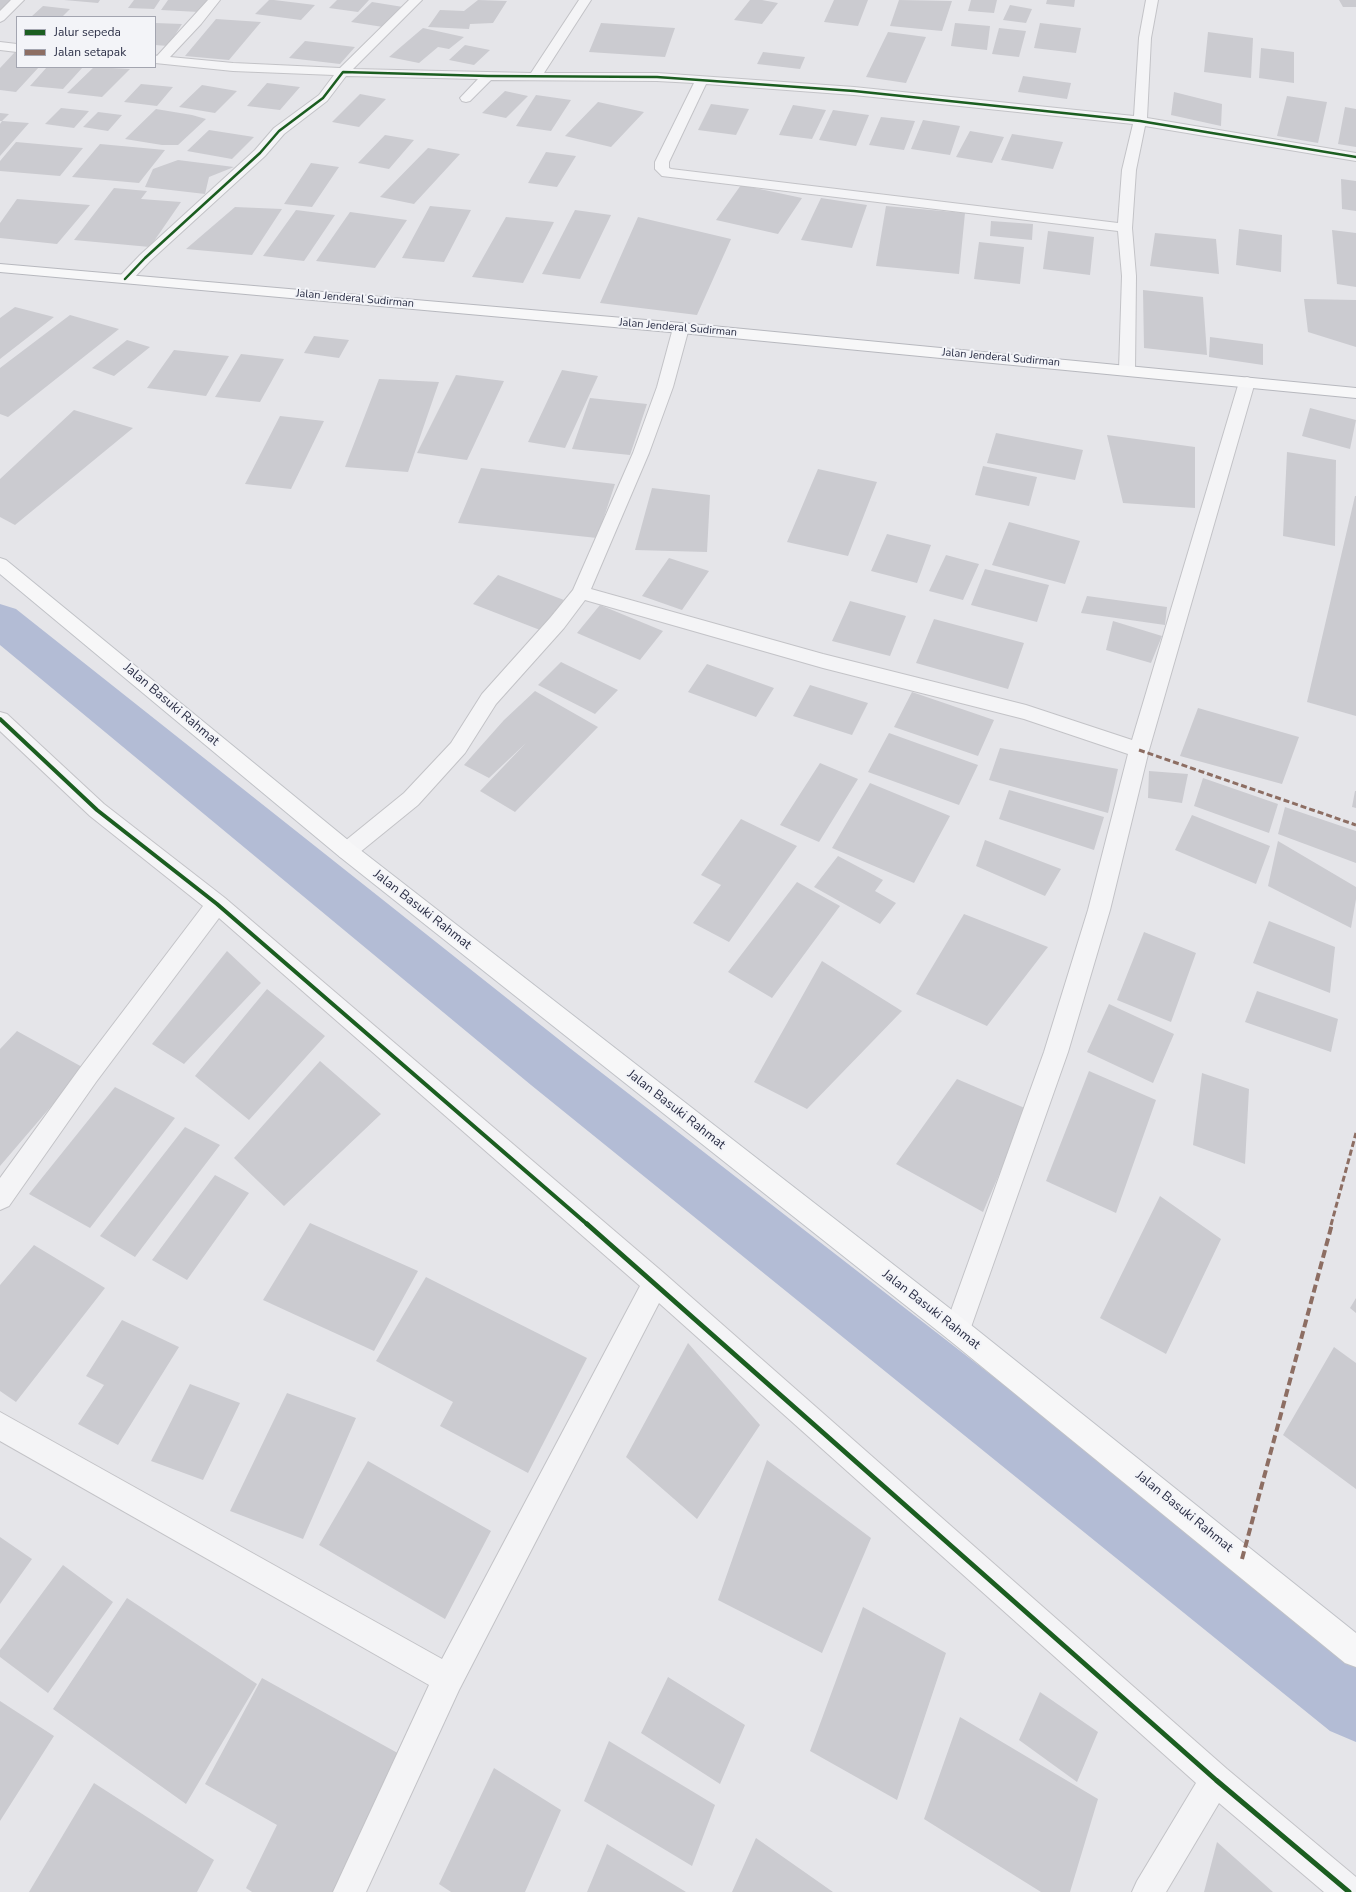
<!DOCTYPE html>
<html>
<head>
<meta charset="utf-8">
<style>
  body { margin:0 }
  #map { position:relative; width:1356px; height:1892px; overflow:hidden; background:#e5e5e9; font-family:"Nunito Sans",sans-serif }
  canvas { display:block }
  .legend { position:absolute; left:16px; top:16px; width:140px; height:52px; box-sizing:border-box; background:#f3f4f8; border:1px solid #a3a5b0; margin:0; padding:5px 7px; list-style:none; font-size:12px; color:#2a2e45 }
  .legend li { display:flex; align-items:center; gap:8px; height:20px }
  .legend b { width:20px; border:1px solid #a3a5b0 }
</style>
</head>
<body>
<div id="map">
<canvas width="1356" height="1892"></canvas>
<ul class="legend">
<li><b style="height:5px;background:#1b5e20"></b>Jalur sepeda</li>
<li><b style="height:5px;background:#8d6e63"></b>Jalan setapak</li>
</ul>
</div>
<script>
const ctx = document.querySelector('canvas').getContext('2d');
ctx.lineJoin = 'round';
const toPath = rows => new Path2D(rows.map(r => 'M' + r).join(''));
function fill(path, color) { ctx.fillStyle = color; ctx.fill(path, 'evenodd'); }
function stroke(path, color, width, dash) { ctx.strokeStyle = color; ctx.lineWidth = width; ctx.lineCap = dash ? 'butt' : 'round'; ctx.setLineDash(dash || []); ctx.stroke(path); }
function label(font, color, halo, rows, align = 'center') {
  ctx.font = font + ' "Nunito Sans",sans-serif'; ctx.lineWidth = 4; ctx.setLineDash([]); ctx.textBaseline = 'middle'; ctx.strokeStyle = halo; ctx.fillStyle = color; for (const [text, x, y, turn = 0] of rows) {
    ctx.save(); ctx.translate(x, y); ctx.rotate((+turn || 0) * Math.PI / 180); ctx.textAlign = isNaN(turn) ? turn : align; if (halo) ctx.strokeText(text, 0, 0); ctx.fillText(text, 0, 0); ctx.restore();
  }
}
fill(toPath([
  [0,604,16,609,571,1049,1356,1658,1356,1742,1330,1731,531,1085,0,645,0,604]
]), '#b3bcd5');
fill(toPath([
  [0,0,12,0,0,10],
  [64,0,100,0,98,3],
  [134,0,160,0,154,9,128,8],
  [168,0,207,0,199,12,161,10],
  [269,0,274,0,315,5,301,20,255,14],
  [337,0,369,0,358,12,329,8],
  [478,0,507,1,493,23,470,24,469,29,428,27,440,10,464,11],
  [750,0,762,0,778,3,762,24,734,20],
  [834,0,868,0,858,26,824,22],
  [899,0,952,1,942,31,890,26],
  [971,0,997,0,994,13,968,11],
  [1047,0,1075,0,1074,7,1046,4],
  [1339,0,1356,0,1356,7,1343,7],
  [372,2,403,7,383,27,351,22],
  [1010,5,1032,9,1026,23,1003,20],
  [43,6,70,9,62,17,31,17],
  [216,19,261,22,229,60,185,56],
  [155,23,182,24,168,46,155,45],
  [601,23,675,28,665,57,589,52],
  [955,23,990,26,987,50,951,46],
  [1040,23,1081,28,1076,53,1034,48],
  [423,28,464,37,449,49,438,47,419,63,389,57],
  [999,28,1026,31,1019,57,992,54],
  [888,32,926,37,906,83,866,77],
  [1208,32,1253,38,1251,78,1204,72],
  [305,41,355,47,340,64,289,58],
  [465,45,490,50,474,65,449,60],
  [1261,48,1294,52,1294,83,1259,78],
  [15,52,17,52,17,67,39,67,16,92,0,90,0,68],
  [763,52,805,57,800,69,757,64],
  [47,67,83,67,63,89,30,86],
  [94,67,130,69,102,97,67,93],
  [1023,76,1071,83,1067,99,1018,92],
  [267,83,300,87,280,110,247,106],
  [141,84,173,87,157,106,124,102],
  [202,85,237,91,215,113,179,107],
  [505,91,528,96,506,118,482,113],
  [1174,92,1222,104,1221,126,1171,115],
  [360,94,386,99,359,127,332,122],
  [536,95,571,100,551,131,516,126],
  [1287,96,1327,102,1318,143,1277,136],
  [598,102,644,112,611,147,565,136],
  [711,104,749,109,736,135,698,130],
  [793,105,826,110,812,139,779,135],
  [1345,107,1356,109,1356,147,1338,144],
  [61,108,89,111,74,128,45,124],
  [156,109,192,115,206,119,178,145,162,145,125,139],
  [833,110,869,115,856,146,819,140],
  [98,112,122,115,108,131,83,127],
  [0,113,9,114,2,121,29,123,0,156,0,124,2,121,0,121],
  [881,117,915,121,904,150,869,145],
  [923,120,960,126,950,155,911,149],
  [209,130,254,137,232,159,187,151],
  [970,131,1004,137,992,163,956,157],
  [1012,134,1063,142,1053,169,1001,160],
  [385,135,414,140,389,169,358,163],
  [16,142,83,148,60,176,0,171,0,161],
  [100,144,165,150,139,183,72,177],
  [428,148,460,154,414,204,380,197],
  [546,152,576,156,557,187,528,183],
  [178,160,234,167,209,177,205,194,145,187,153,169],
  [311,163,339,167,312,207,284,204],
  [1341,179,1356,181,1356,211,1342,209],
  [741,185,802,198,778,234,716,220],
  [114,188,147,191,141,199,181,202,150,247,74,240],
  [821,198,867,205,852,248,801,240],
  [17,199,90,205,57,244,0,238,0,223],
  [430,206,471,210,444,262,402,258],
  [886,206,965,213,959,274,876,266],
  [235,207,282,209,252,255,186,249],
  [296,210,335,215,304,261,263,256],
  [575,210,611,215,580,279,542,274],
  [350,212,407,220,375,268,316,261],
  [506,217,554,222,523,283,472,277],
  [638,217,731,239,697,315,600,303],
  [991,221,1033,224,1032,240,990,236],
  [1239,229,1282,235,1281,272,1236,265],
  [1332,230,1356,233,1356,287,1337,284],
  [1048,231,1094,237,1090,275,1043,269],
  [1155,233,1216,239,1219,274,1150,266],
  [979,242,1024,247,1020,284,974,279],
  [1143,290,1203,297,1207,355,1144,348],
  [1304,299,1356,300,1356,347,1308,332],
  [15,307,54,317,0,359,0,318],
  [70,315,119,329,8,417,0,414,0,368],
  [314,336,349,340,339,358,304,353],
  [1210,337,1263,344,1263,365,1209,357],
  [127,340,150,347,114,376,92,368],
  [174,350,229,356,206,396,147,388],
  [241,354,284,359,260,402,215,397],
  [562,370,598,376,565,448,528,442],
  [456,375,504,381,467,460,417,453],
  [379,379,439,382,408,472,345,467],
  [590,398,647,404,630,455,572,449],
  [1310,408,1356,420,1350,449,1302,436],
  [74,410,133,428,15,525,0,517,0,479],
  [280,416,324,421,291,489,245,484],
  [996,433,1083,450,1075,480,987,463],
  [1107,435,1195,447,1195,508,1123,503],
  [1287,452,1336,460,1335,546,1283,536],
  [983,466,1037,477,1029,506,975,495],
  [481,468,615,484,597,538,458,523],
  [818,469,877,482,848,556,787,542],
  [652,488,710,495,707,552,635,550],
  [1355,496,1356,496,1356,716,1307,702],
  [1009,522,1080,541,1065,584,992,565],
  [887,534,931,545,917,583,871,571],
  [946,555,979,564,963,600,929,591],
  [669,558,709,571,682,610,642,596],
  [985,569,1049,585,1037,622,971,605],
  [498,575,564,600,540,630,473,604],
  [1087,596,1167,607,1165,625,1081,613],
  [850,601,906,616,890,656,832,641],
  [600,605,663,631,640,660,577,633],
  [934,619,1024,643,1008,689,916,663],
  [1113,621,1162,636,1151,663,1106,650],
  [561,662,618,690,595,714,538,685],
  [707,664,774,688,756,717,688,692],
  [810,685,868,703,852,735,793,716],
  [535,691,598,727,515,812,480,791,526,743,489,778,464,765,504,720],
  [912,692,994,720,978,756,894,727],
  [1198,708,1299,737,1282,784,1180,756],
  [889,733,978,765,959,805,868,772],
  [1000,748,1118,769,1108,813,989,780],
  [820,763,858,779,819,842,780,825],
  [1149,771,1188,774,1182,803,1148,798],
  [1203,778,1278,804,1269,833,1194,806],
  [870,783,950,816,914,883,832,848],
  [1009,790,1104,817,1094,850,999,819],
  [1355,791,1356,791,1356,808,1352,807],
  [1285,807,1356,831,1356,863,1278,834],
  [1192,815,1270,846,1256,884,1175,850],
  [741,819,797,846,729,942,693,923,721,885,701,875],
  [985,840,1061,869,1045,896,976,866],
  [1278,841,1356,887,1356,899,1351,928,1268,886],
  [838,856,883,880,875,891,896,903,880,924,814,887],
  [797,882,840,906,772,998,728,972],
  [964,914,1048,947,987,1026,916,994],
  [1269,921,1335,947,1330,993,1253,963],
  [1144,932,1196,953,1171,1022,1117,1000],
  [227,951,261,983,184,1064,152,1044],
  [822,961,902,1011,807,1109,754,1082],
  [267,989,325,1036,249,1120,195,1076],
  [1257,991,1338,1019,1331,1052,1245,1022],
  [1109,1004,1174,1034,1153,1083,1087,1052],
  [17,1031,84,1068,0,1166,0,1049],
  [320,1061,381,1114,284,1206,234,1158],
  [1089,1071,1156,1100,1116,1213,1046,1181],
  [1202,1073,1249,1089,1245,1164,1193,1145],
  [957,1079,1027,1109,983,1212,896,1164],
  [115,1087,175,1118,90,1228,29,1194],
  [185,1127,220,1145,135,1257,100,1236],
  [215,1175,249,1193,187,1280,152,1260],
  [1160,1196,1221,1239,1166,1354,1100,1318],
  [310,1223,418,1271,374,1351,263,1300],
  [34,1245,105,1288,16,1402,0,1391,0,1285],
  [426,1277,587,1358,528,1473,440,1426,453,1402,376,1361],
  [1356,1298,1356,1313,1350,1308],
  [122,1320,179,1347,118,1445,78,1424,104,1385,86,1376],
  [688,1343,760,1425,697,1519,626,1457],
  [1334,1347,1356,1363,1356,1489,1283,1435],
  [190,1384,240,1403,203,1480,151,1461],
  [287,1393,356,1418,303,1539,230,1511],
  [767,1460,871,1538,822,1653,718,1600],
  [368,1461,491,1531,445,1619,319,1545],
  [0,1537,32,1559,0,1604],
  [63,1565,113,1602,48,1693,0,1657,0,1650],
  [127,1598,257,1684,186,1804,53,1709],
  [863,1607,946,1653,897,1800,810,1751],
  [668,1677,745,1725,720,1784,641,1733],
  [262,1678,403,1756,339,1892,252,1892,246,1888,277,1825,205,1784],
  [1040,1692,1098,1732,1077,1782,1019,1740],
  [0,1701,54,1736,0,1821],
  [960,1717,1098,1799,1070,1892,1041,1892,924,1819],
  [609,1741,715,1805,692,1866,584,1801],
  [494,1768,561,1810,525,1892,451,1892,439,1884],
  [94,1783,214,1860,197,1892,29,1892],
  [756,1838,833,1892,732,1892],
  [1217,1842,1273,1892,1204,1892],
  [607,1844,686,1892,587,1892]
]), '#cbcbd0');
const minor = toPath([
  [11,0,24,0,4,20,0,22,0,11,11,0],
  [208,0,220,0,201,24,170,57,233,63,340,68,409,0,422,0,353,69,531,73,579,0,591,0,544,73,657,73,854,87,1134,116,1139,38,1146,0,1158,0,1151,38,1147,118,1356,153,1356,161,1145,126,1136,170,1132,228,1136,276,1135,370,1133,373,1127,375,1121,373,1119,370,1122,276,1118,231,662,176,655,169,655,162,694,83,657,81,491,80,470,101,466,102,462,101,460,98,478,79,346,76,327,101,284,134,265,156,150,261,130,282,120,282,118,279,120,276,140,255,255,150,274,128,319,95,334,75,233,71,155,63,155,55,157,56,208,0],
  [706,84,854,95,1133,124,1122,170,1118,223,671,169,669,168,669,162,706,84],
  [0,42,17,44,17,52,0,50,0,42],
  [681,323,686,325,689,328,673,387,649,453,591,589,823,654,1026,705,1132,740,1239,382,1241,379,1247,377,1253,379,1255,382,1149,750,1110,910,1068,1052,970,1330,966,1339,957,1343,948,1339,944,1330,1044,1052,1088,910,1128,754,1024,719,823,668,585,600,564,628,496,704,465,753,418,805,354,857,347,859,340,857,337,851,340,845,404,793,451,743,482,694,550,618,573,590,633,453,657,387,673,328,676,325,681,323],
  [0,712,7,714,104,804,225,898,665,1274,1227,1769,1356,1877,1356,1892,1324,1892,1219,1803,1166,1892,1132,1892,1137,1881,1196,1783,659,1303,459,1690,366,1892,333,1892,429,1685,0,1441,0,1412,442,1659,640,1286,219,918,96,1082,9,1206,0,1210,0,1178,80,1068,203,906,90,816,0,731,0,712]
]);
const major = toPath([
  [0,558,6,560,354,845,966,1321,1356,1633,1356,1667,1345,1663,948,1339,340,857,0,574,0,558]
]);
const highway = toPath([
  [0,264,681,323,1356,388,1356,398,681,333,0,272,0,264]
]);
stroke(minor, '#c3c3c7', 2);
stroke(major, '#c0c2c7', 2);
stroke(highway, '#b7b8be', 2);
fill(minor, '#f4f4f6');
fill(major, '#f7f7f8');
fill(highway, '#f7f7f8');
stroke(toPath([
  [1139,750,1356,825],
  [1331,1225,1356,1133]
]), '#8d6e63', 3, [6, 3]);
stroke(toPath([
  [1242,1559,1332,1224]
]), '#8d6e63', 4, [8, 4]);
stroke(toPath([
  [125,279,145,258,260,153,279,131,323,98,343,72,488,76,657,77,854,91,1140,121,1356,157]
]), '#1b5e20', 2.5);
stroke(toPath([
  [0,719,97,810,217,904,588,1225]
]), '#1b5e20', 4);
stroke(toPath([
  [587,1224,1216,1780,1349,1892]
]), '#1b5e20', 5);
label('11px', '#2a2e45', '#f3f4f8', [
  ["Jalan Jenderal Sudirman",355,299,5],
  ["Jalan Jenderal Sudirman",678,328,5],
  ["Jalan Jenderal Sudirman",1001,358,5]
]);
label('13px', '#2a2e45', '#f3f4f8', [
  ["Jalan Basuki Rahmat",171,705,40],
  ["Jalan Basuki Rahmat",422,910,38],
  ["Jalan Basuki Rahmat",676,1110,38],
  ["Jalan Basuki Rahmat",931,1310,38],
  ["Jalan Basuki Rahmat",1184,1512,39]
]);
</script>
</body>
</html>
